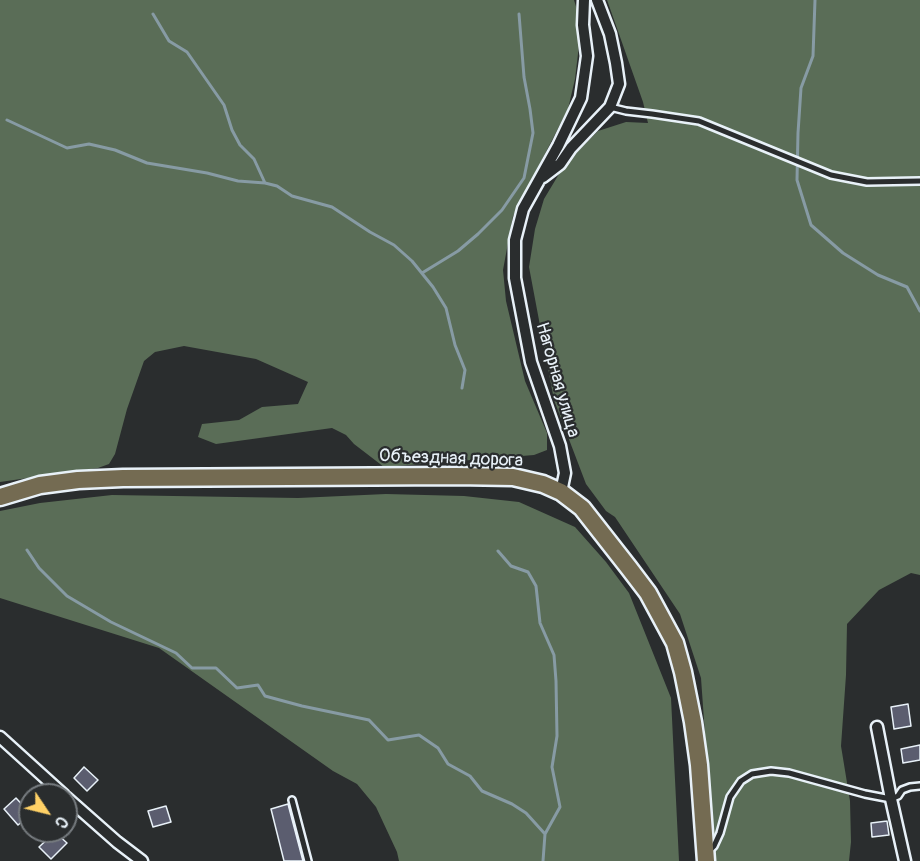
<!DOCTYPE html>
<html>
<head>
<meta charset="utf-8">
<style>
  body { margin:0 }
  #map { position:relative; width:920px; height:861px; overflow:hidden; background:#2a2d2e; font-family:Pangolin,sans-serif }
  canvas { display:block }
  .north { position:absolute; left:18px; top:783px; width:60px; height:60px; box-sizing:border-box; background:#2a2d2e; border:2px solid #767b7f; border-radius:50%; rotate:125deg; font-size:16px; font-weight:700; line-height:24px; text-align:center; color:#e8f1f8 }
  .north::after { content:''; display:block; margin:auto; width:21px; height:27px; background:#ffd166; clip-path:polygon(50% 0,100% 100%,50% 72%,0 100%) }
</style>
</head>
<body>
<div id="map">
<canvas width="920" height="861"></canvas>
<div class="north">С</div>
</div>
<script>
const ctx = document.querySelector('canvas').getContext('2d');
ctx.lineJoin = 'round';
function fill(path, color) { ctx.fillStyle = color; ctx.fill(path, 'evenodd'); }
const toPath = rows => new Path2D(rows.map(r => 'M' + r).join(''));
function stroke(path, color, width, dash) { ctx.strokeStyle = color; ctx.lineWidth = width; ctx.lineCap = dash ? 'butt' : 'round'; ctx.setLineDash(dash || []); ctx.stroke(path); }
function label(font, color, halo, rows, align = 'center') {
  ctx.font = font + ' Pangolin,sans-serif'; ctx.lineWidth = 4.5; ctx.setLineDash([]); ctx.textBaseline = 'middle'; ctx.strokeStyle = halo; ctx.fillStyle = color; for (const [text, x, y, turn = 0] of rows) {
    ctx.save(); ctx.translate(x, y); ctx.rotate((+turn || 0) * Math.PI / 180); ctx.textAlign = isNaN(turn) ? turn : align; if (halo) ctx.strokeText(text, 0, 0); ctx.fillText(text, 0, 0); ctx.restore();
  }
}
fill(toPath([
  [0,0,574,0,578,13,580,37,575,79,568,109,513,216,503,270,506,301,525,381,547,433,547,450,534,455,384,467,354,444,346,435,332,428,216,444,198,437,202,424,239,420,262,407,298,404,308,382,256,359,184,346,155,352,144,361,127,409,115,454,109,464,98,468,0,482],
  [607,0,920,0,920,575,911,573,879,590,847,624,846,675,841,746,850,801,851,842,849,861,714,861,701,678,680,614,615,517,606,511,586,484,554,400,529,267,535,229,544,199,559,174,576,153,598,131,626,122,648,123,643,102],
  [386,494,464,496,519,502,575,527,606,562,629,593,671,698,679,861,399,861,397,852,376,807,357,784,333,771,159,648,0,598,0,511,40,503,112,495,298,498]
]), '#5a6d57');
stroke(toPath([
  [815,0,813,56,801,88,798,133,797,180,811,225,843,253,878,275,907,287,920,311],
  [153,14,169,41,187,52,224,105,232,130,240,145,254,159,265,183],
  [7,120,67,148,89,144,115,150,147,163,207,173,238,181,265,183,277,186,292,196,332,207,370,232,394,245,412,261,433,287,446,308,455,345,465,370,462,388],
  [422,273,458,251,478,234,502,210,524,178,533,133,530,109,524,77,519,14],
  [27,550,39,568,67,596,111,622,176,653,192,668,216,668,237,688,258,685,265,696,302,706,369,720,388,740,419,735,438,748,448,764,470,776,482,791,512,804,526,813,545,834],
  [498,551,511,566,528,572,536,586,540,623,554,655,556,681,557,736,552,767,560,807,545,834,543,861]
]), '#879ba4', 3);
const building = toPath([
  [908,704,911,726,894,729,891,707,908,704],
  [920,745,920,760,903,763,901,749,920,745],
  [84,767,98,780,87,791,74,778,84,767],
  [16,798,30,813,30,815,18,825,4,809,16,798],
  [288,804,303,861,284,861,271,809,288,804],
  [166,806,171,822,153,827,148,811,166,806],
  [887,821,889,835,872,837,871,823,887,821],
  [55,832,67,843,51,859,39,847,55,832]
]);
fill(building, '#5b5d6f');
stroke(building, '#e8f1f8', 1.5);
const lane = toPath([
  [610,107,626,111,652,114,699,121,831,175,867,182,920,181],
  [292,800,308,861],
  [710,850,714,846,720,833,730,797,741,781,752,774,771,771,789,773,865,794,891,799,898,796,902,790,910,787,920,786]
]);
const street = toPath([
  [543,177,560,164,571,148,610,107,619,84,616,63,610,34,597,0],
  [561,492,565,473,560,446,531,362,515,278,515,240,523,209,558,146,581,98,587,56,583,25,584,0],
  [877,727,891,799,905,861],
  [0,737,64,795],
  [66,797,117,842,142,861]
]);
const primary = toPath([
  [0,497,40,485,78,480,123,478,456,476,513,477,543,484,561,492,582,508,629,568,648,593,675,643,683,672,693,722,699,765,706,861]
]);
stroke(lane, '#e8f1f8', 10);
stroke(street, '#e8f1f8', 15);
stroke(primary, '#e8f1f8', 21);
stroke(lane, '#2a2d2e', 5);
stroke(street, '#2a2d2e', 10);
stroke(primary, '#746b52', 16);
label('18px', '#e8f1f8', '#2a2d2e', [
  ["Нагорная улица",557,380,74],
  ["Объездная дорога",451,459,2]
]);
</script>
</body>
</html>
